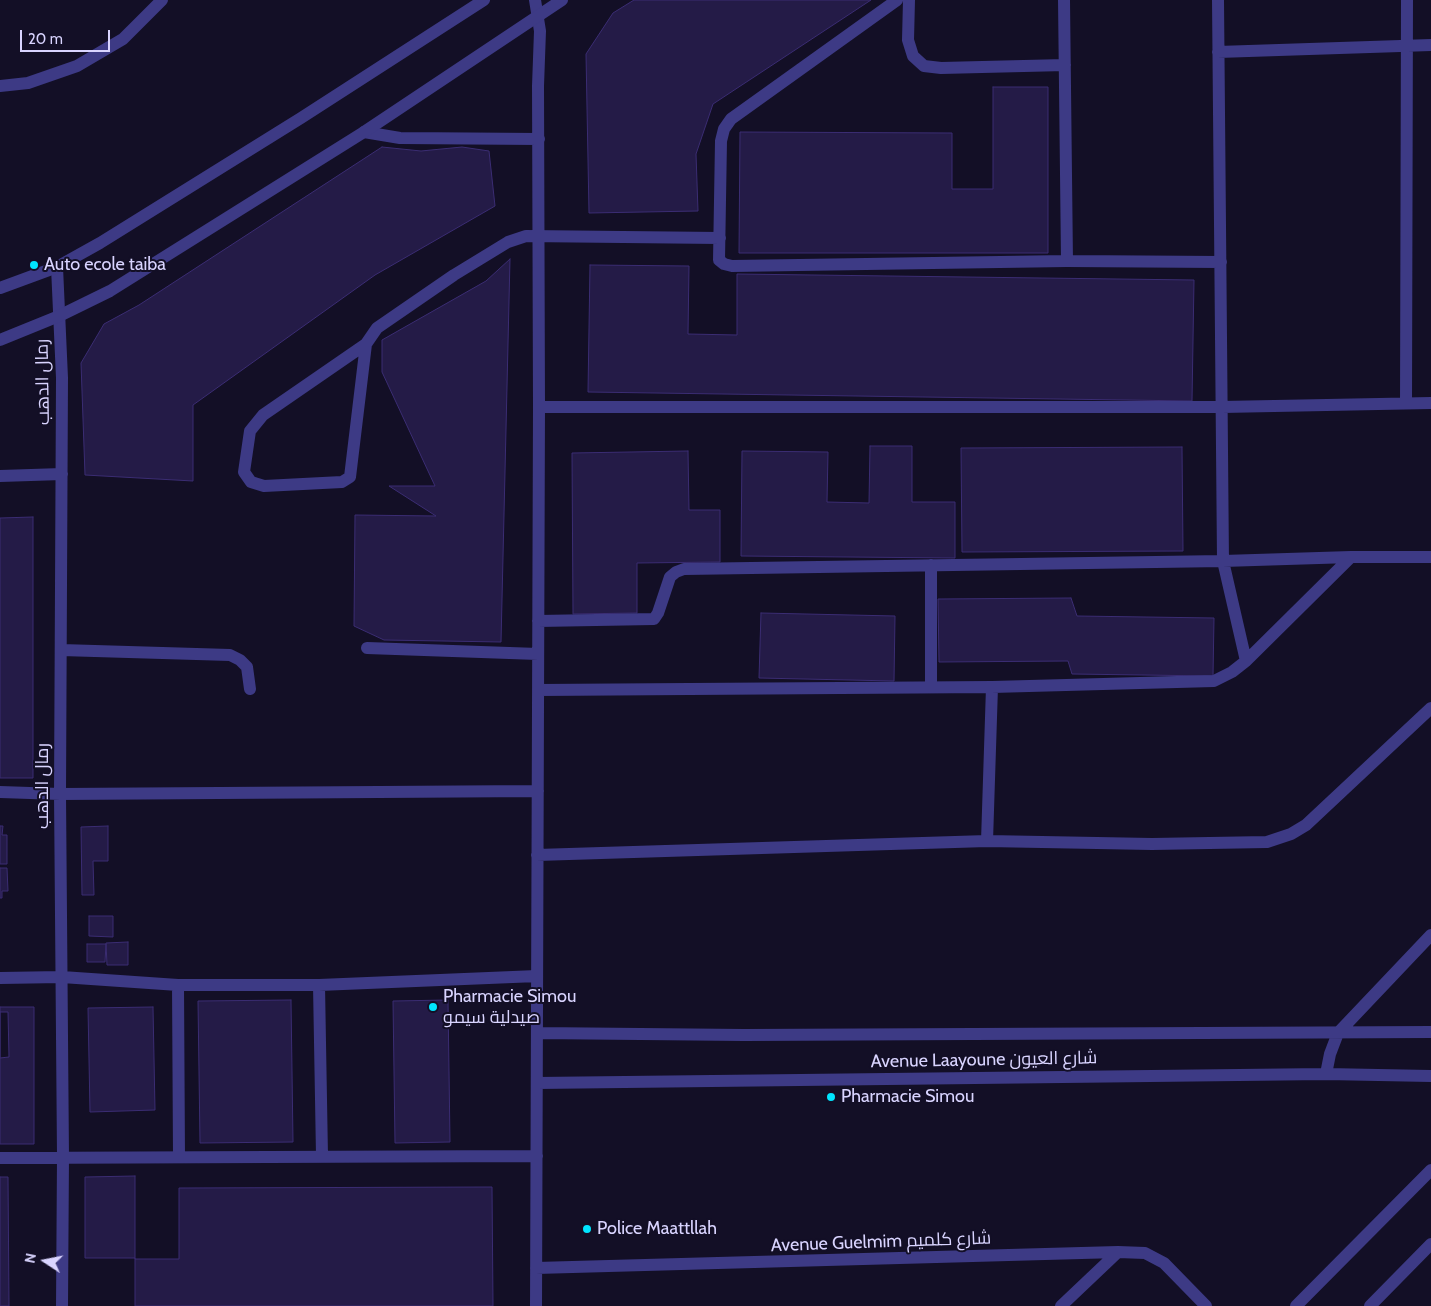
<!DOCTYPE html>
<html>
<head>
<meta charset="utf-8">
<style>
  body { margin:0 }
  #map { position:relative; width:1431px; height:1306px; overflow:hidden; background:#130f26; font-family:Cabin,sans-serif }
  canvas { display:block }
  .north { position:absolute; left:20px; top:1236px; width:50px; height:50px; -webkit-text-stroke:4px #130f26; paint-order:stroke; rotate:281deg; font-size:14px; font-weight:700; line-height:20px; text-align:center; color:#d9d4ff }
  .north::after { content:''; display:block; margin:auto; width:18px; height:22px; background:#d9d4ff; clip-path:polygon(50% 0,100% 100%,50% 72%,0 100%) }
  .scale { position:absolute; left:20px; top:30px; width:90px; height:22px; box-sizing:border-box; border:2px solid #d9d4ff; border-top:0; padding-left:6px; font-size:15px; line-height:18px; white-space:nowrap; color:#d9d4ff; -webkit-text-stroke:4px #130f26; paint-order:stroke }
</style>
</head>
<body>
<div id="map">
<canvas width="1431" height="1306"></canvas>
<div class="north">N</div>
<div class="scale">20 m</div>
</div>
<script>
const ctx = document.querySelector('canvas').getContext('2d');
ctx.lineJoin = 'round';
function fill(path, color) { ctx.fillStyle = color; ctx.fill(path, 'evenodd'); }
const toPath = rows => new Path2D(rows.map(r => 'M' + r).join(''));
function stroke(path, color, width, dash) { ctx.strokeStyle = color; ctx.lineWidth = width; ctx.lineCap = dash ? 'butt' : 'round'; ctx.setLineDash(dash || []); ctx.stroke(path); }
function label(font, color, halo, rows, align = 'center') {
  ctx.font = font + ' Cabin,Cairo,sans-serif'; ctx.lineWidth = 4; ctx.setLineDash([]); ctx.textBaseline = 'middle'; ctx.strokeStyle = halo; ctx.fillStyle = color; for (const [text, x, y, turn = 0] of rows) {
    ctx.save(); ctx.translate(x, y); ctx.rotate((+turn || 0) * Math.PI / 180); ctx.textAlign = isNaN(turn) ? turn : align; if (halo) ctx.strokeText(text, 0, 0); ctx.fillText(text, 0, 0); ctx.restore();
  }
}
const building = toPath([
  [634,0,871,0,713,104,696,154,698,211,589,213,586,54,613,13,634,0],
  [993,87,1048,87,1048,253,739,253,740,132,952,133,952,189,993,189,993,87],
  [382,147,421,151,462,147,489,151,495,206,375,275,193,405,193,481,85,475,81,363,104,324,139,305,382,147],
  [510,259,501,642,384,640,354,626,355,515,436,516,389,486,435,486,382,372,382,340,486,281,510,259],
  [590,265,689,266,688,334,737,335,737,274,1194,280,1192,401,588,392,590,265],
  [870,446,912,446,912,502,955,502,955,558,741,556,742,451,828,452,827,502,869,503,870,446],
  [1182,447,1183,551,962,552,961,448,1182,447],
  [688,451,689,510,720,510,720,562,637,563,637,613,573,614,572,453,688,451],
  [33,517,33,778,0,778,0,518,33,517],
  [1071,598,1077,616,1214,618,1213,676,1072,674,1068,661,939,662,938,599,1071,598],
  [761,613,895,616,894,681,759,678,761,613],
  [0,826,3,826,2,835,7,835,7,864,0,864,0,826],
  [108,826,108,861,93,861,94,895,82,895,81,827,108,826],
  [0,868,7,868,8,891,2,891,2,898,0,898,0,868],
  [89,916,113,916,113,937,89,936,89,916],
  [128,942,128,965,107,965,106,943,128,942],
  [87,944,106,944,105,962,87,962,87,944],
  [291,1000,293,1142,200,1143,198,1001,291,1000],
  [448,1000,450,1142,395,1143,393,1001,448,1000],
  [0,1007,34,1007,34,1144,0,1144,0,1007],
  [153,1007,155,1110,90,1112,88,1008,153,1007],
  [0,1012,8,1012,9,1057,0,1058,0,1012],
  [135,1176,135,1259,179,1259,179,1188,492,1187,493,1306,135,1306,135,1258,85,1258,85,1177,135,1176],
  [0,1177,8,1177,9,1306,0,1306,0,1177]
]);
fill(building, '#241b47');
stroke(building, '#3b2d73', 1);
stroke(toPath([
  [0,86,28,83,77,66,123,39,162,0]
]), '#3d3a85', 12);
stroke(toPath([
  [535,0,540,31,538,86,539,407,536,1306],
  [897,0,731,119,724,129,721,141,719,260,724,264,732,266,1067,261,1221,262],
  [909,0,908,40,913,56,924,66,941,68,1065,65],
  [1064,0,1067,261],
  [1218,0,1223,561,1246,661],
  [1218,52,1431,45],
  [364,132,400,138,539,139],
  [57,267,62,378,60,794,63,1157,62,1306],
  [366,344,263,415,250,431,244,472,251,482,264,486,342,482,350,477,366,344,377,328,454,275,508,242,526,236,720,238],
  [1406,403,1407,0],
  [539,407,1222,407,1431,403],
  [0,476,62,474],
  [538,621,654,619,658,613,670,577,676,572,684,569,1223,561,1351,557,1431,557],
  [367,648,538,654],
  [61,650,230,655,240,660,247,667,250,689],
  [931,686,931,565],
  [538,690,992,687,1214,681,1232,672,1246,661,1351,557],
  [0,792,60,794,538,791],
  [987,841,992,687],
  [537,855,987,841,1152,844,1267,842,1291,834,1306,825,1431,708],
  [0,978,62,977,178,985,319,985,537,976],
  [178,985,179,1157],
  [319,985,322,1156],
  [537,1033,744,1035,1431,1032],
  [1326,1074,1330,1054,1338,1033,1431,935],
  [537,1083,1326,1074,1431,1076],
  [0,1158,537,1156],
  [536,1268,1118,1252,1145,1253,1164,1263,1206,1306],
  [1061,1306,1118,1252],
  [1296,1306,1431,1170],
  [1370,1306,1431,1244]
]), '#3d3a85', 12);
stroke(toPath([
  [0,288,57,267,100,243,301,118,484,0],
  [0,340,59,316,110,291,364,132,562,0]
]), '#3d3a85', 12);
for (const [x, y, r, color] of [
  [34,265,5,"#00e5ff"],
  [433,1007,5,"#00e5ff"],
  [831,1097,5,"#00e5ff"],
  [587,1229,5,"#00e5ff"]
]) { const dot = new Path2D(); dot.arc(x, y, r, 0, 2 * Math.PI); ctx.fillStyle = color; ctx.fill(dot); stroke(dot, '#130f26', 2); }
label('18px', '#d9d4ff', '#130f26', [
  ["Auto ecole taiba",44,265],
  ["Pharmacie Simou",443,997],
  ["صيدلية سيمو",443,1018],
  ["Pharmacie Simou",841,1097],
  ["Police Maattllah",597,1229]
], 'left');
label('18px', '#d9d4ff', '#130f26', [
  ["رمال الدهب",43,382,-91],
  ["رمال الدهب",43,786,-90],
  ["Avenue Laayoune شارع العيون",984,1060,-1],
  ["Avenue Guelmim شارع كلميم",881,1242,-2]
]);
</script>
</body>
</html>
